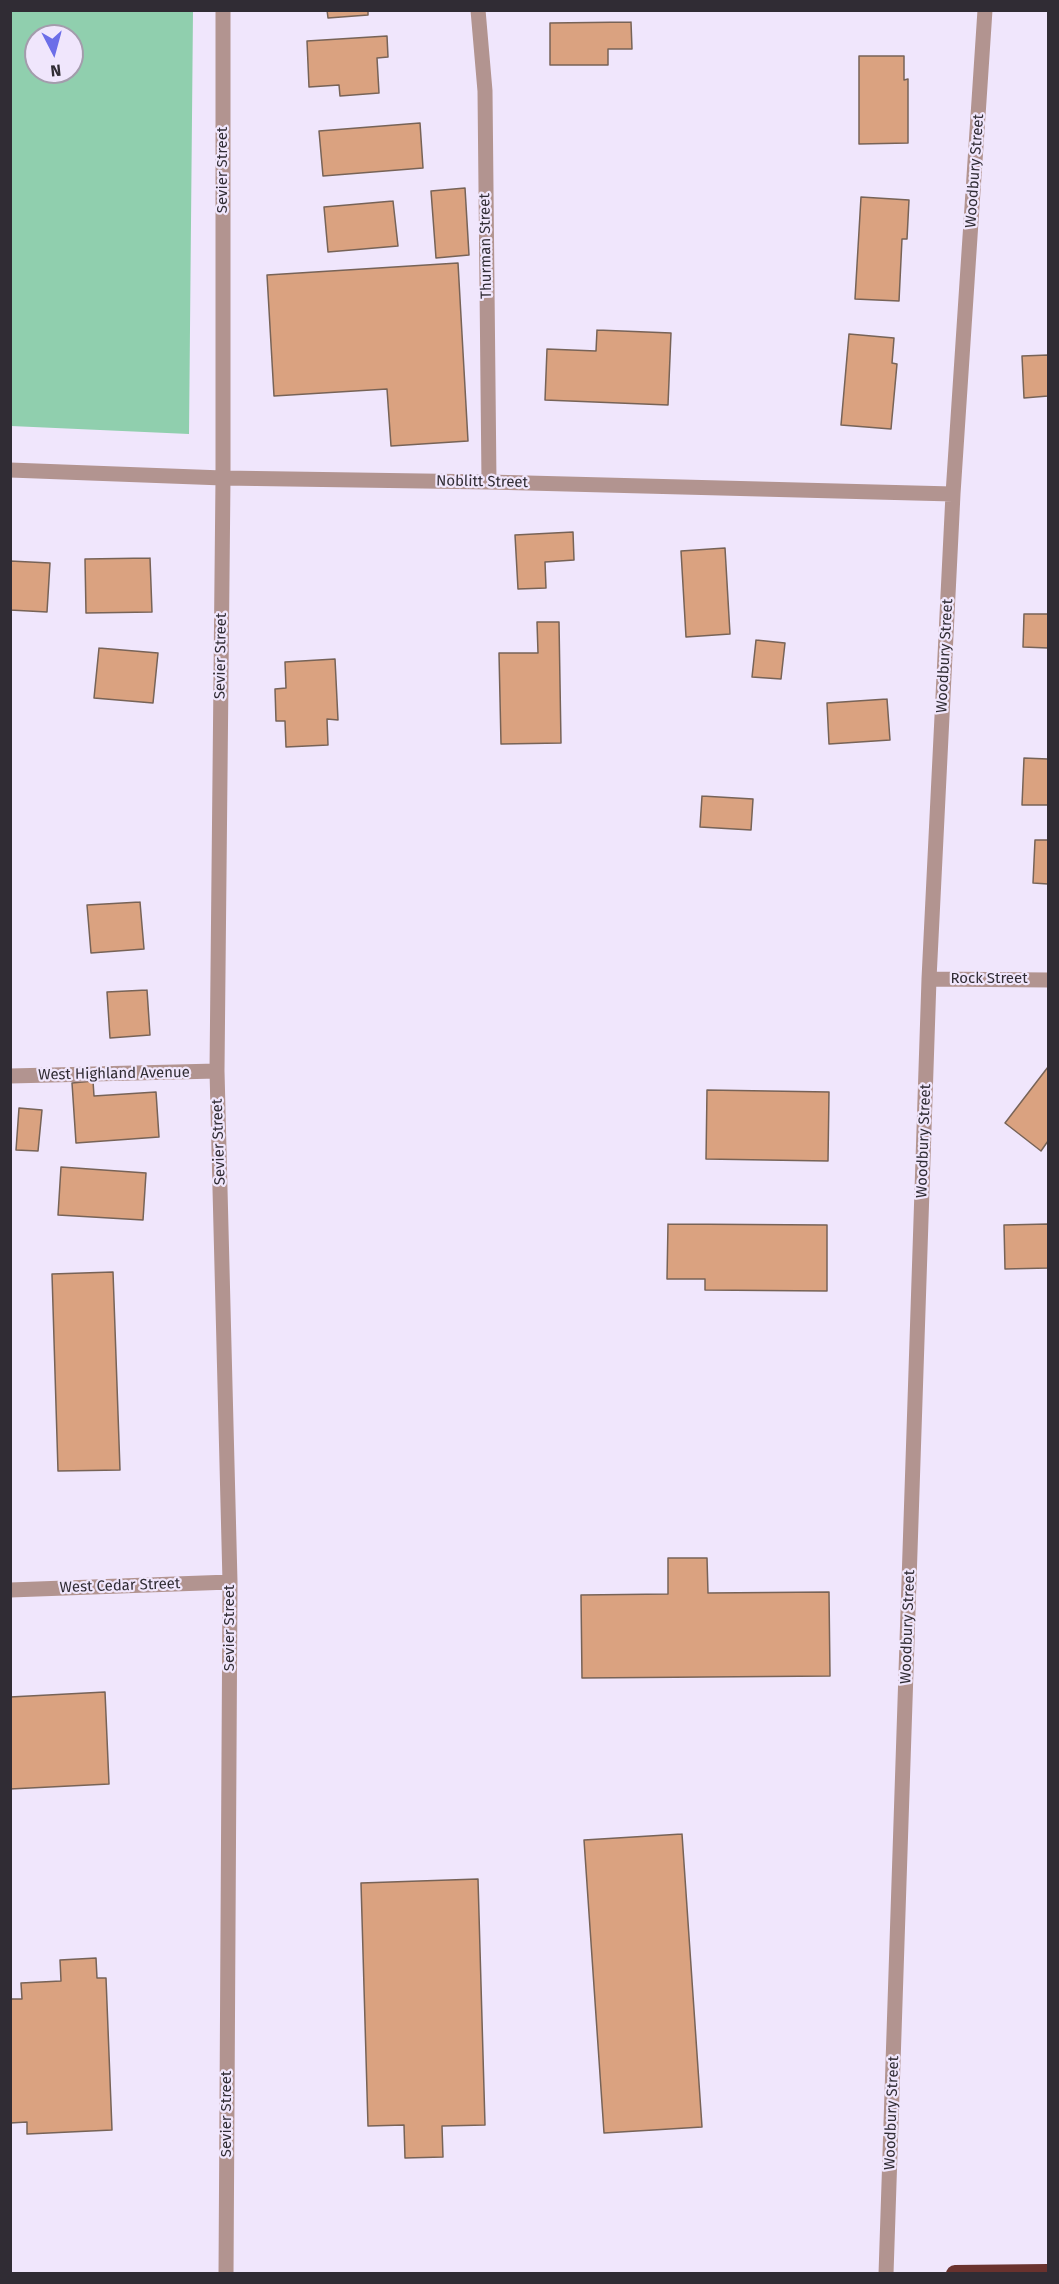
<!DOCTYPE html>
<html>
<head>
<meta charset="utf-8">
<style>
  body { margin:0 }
  #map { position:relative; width:1059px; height:2284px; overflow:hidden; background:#f0e6fc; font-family:"Fira Sans",sans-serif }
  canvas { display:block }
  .frame { position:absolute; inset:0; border:12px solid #302c34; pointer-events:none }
  .north { position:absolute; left:24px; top:24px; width:60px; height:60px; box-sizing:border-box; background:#f0e6fc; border:2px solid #a39cac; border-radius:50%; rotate:174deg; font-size:16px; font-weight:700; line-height:24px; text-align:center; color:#302c34 }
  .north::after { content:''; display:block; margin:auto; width:21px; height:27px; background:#6c6ee8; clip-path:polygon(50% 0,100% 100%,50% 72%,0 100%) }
</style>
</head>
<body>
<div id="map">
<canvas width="1059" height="2284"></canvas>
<div class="frame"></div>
<div class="north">N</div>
</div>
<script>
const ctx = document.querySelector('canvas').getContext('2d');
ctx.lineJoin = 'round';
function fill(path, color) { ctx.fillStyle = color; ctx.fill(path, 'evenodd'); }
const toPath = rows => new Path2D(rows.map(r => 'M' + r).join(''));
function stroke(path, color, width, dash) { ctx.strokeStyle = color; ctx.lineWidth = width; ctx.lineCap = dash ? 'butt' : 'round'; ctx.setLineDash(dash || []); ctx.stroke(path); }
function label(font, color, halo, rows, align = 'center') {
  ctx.font = font + ' "Fira Sans",sans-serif'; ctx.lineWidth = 4.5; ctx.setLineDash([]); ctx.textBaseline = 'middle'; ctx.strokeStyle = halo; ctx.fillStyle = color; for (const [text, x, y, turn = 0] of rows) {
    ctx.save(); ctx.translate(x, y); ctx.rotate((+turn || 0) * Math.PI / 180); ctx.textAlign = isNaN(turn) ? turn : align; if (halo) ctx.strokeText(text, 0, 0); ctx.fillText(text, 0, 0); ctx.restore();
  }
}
fill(toPath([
  [10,11,193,11,189,434,11,426],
  [36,36,72,36,72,72,36,72]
]), '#90cfae');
const building = toPath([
  [327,10,368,10,368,15,328,18,327,10],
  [631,22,632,49,608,49,608,65,550,65,550,23,631,22],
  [387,36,388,57,377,58,379,93,340,96,339,85,309,87,307,41,387,36],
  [859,56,904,56,904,80,908,79,908,143,859,144,859,56],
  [420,123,423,168,323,176,319,131,420,123],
  [465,188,469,255,436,258,431,191,465,188],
  [861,197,909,200,907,239,902,239,899,301,855,299,861,197],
  [393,201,398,246,328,252,324,207,393,201],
  [458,263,468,441,391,446,387,389,274,396,267,275,458,263],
  [597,330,671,333,668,405,545,400,547,349,596,351,597,330],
  [849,334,894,338,892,363,897,364,891,429,841,425,849,334],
  [1048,355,1048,396,1024,398,1022,356,1048,355],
  [573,532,574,560,545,562,546,588,518,589,515,535,573,532],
  [725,548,730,634,686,637,681,551,725,548],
  [150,558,152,612,86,613,85,559,150,558],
  [10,561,50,563,47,612,10,610,10,561],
  [1024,614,1048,614,1048,648,1023,647,1024,614],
  [537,622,559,622,561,743,501,744,499,653,538,653,537,622],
  [756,640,785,643,781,679,752,677,756,640],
  [99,648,158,653,153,703,94,698,99,648],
  [335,659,338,720,327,719,328,745,286,747,285,721,276,721,275,689,286,688,285,662,335,659],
  [887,699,890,740,829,744,827,703,887,699],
  [1024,758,1048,759,1048,805,1022,805,1024,758],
  [702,796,753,799,751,830,700,827,702,796],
  [1035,840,1048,840,1048,884,1033,883,1035,840],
  [140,902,144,949,91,953,87,905,140,902],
  [147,990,150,1035,110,1038,107,992,147,990],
  [1048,1067,1048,1141,1041,1151,1005,1123,1048,1067],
  [93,1081,94,1096,156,1092,159,1137,76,1143,72,1083,93,1081],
  [707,1090,829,1092,828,1161,706,1159,707,1090],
  [19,1108,42,1110,38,1151,16,1150,19,1108],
  [61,1167,146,1173,143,1220,58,1215,61,1167],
  [668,1224,827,1225,827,1291,705,1290,705,1279,667,1279,668,1224],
  [1048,1224,1048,1268,1005,1269,1004,1225,1048,1224],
  [113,1272,120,1470,58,1471,52,1274,113,1272],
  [668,1558,707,1558,708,1593,829,1592,830,1676,582,1678,581,1595,668,1594,668,1558],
  [105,1692,109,1784,10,1789,10,1697,105,1692],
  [682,1834,702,2127,604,2133,584,1840,682,1834],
  [478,1879,485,2125,442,2126,443,2157,405,2158,404,2125,368,2126,361,1883,478,1879],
  [96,1958,97,1978,106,1978,112,2130,27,2134,27,2122,10,2123,10,1999,22,1999,21,1983,61,1981,60,1960,96,1958]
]);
fill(building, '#daa280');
stroke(building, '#776357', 1.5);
stroke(toPath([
  [223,10,223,478,217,1071,230,1582,226,2274],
  [478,10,485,91,489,482],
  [10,470,223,478,489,482,953,494],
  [929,979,1048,980],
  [10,1076,217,1071],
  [10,1590,230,1582],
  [886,2274,929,979,953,494,985,10]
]), '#b29490', 15);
stroke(toPath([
  [955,2274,1048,2273]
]), '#6a322e', 18);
label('15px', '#302c34', '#f0e6fc', [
  ["Sevier Street",223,170,-90],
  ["Woodbury Street",975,171,-86],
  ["Thurman Street",486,246,-91],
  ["Noblitt Street",482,482,1],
  ["Sevier Street",221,656,-89],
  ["Woodbury Street",945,656,-87],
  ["Rock Street",989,979],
  ["West Highland Avenue",114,1074,-1],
  ["Woodbury Street",924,1141,-88],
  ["Sevier Street",219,1142,-92],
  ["West Cedar Street",120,1586,-2],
  ["Woodbury Street",908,1627,-88],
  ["Sevier Street",230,1628,-90],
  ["Woodbury Street",892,2113,-88],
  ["Sevier Street",227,2114,-90]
]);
</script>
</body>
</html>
